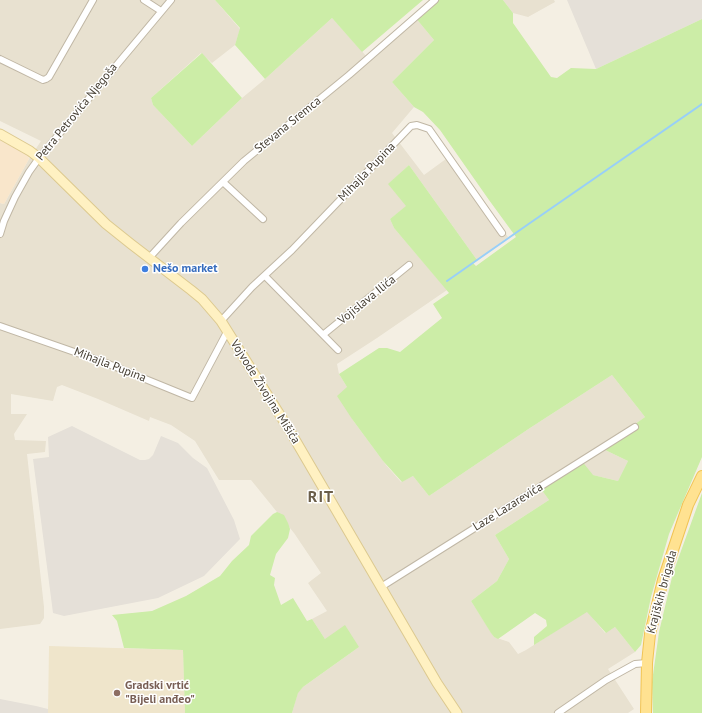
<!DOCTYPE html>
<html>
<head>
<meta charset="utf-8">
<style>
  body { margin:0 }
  canvas { display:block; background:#f4efe3 }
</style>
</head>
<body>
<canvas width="702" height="713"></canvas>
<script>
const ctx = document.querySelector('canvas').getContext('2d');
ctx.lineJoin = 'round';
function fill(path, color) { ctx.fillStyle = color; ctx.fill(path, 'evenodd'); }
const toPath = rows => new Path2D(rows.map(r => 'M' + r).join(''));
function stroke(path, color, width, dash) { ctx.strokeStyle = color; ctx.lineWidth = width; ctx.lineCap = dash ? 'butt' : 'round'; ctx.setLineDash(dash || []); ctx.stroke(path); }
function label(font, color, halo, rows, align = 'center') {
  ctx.font = font + ' "PT Sans",sans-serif'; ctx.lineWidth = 3; ctx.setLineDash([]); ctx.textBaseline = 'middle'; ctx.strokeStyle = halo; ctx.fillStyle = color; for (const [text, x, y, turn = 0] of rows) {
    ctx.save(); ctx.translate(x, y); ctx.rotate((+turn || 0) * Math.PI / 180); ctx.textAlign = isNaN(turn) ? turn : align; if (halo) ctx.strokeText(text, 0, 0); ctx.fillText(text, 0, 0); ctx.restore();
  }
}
fill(toPath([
  [0,0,215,0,240,29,235,45,212,63,201,53,151,98,153,105,192,146,242,98,265,79,332,18,367,57,414,16,434,40,392,82,414,107,392,133,424,175,450,156,508,237,477,260,409,165,389,184,407,206,390,219,394,228,447,290,377,338,337,364,339,374,347,387,352,419,386,465,401,482,413,476,429,496,530,428,612,375,645,417,601,448,628,461,618,481,593,475,541,489,549,500,495,535,509,559,497,581,471,601,494,637,509,642,518,654,526,650,587,611,605,633,615,627,635,652,608,669,634,709,628,713,292,713,298,692,303,687,359,647,325,639,312,619,327,611,308,583,321,573,294,533,251,480,219,480,195,441,171,425,150,417,149,421,98,399,62,385,57,387,53,401,11,394,11,414,27,414,14,434,15,440,46,441,45,452,27,454,44,607,44,618,40,624,0,629,0,203,4,204,29,159,41,141,0,121],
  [503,0,554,0,555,2,528,17,513,13]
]), '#e8e1d0');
fill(toPath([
  [0,138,23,151,28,155,29,159,4,204,0,203]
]), '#f9e6cb');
fill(toPath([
  [567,0,702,0,702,19,596,69],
  [72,426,140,460,145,460,149,459,153,455,161,436,178,443,193,458,207,468,234,520,240,539,204,576,158,598,64,616,53,613,33,459,49,457,48,437],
  [0,699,36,706,48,709,48,713,0,713]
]), '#e5e0d8');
fill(toPath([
  [49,646,183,650,185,713,48,713]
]), '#efe5cb');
fill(toPath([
  [215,0,423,0,362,52,332,18,265,79,235,45,240,28],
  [432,0,503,0,513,13,513,23,551,77,557,78,571,68,596,69,702,19,702,457,669,534,651,597,641,645,635,652,615,627,606,633,587,612,534,645,534,637,547,626,546,620,535,613,498,639,494,637,491,633,471,601,497,581,509,559,495,535,549,500,541,489,581,460,593,475,618,481,628,461,601,448,645,417,612,375,530,428,429,496,413,476,402,482,383,461,352,419,337,396,347,387,339,374,379,348,387,348,400,352,442,318,433,304,449,293,394,228,390,219,406,206,388,184,409,165,477,260,473,263,476,266,516,237,489,200,440,130,423,112,414,107,392,82,434,40,414,16],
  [202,53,242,98,192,146,153,105,151,98],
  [702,493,702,713,653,713,652,682,659,632,673,573],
  [277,512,284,515,288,523,290,529,288,538,276,554,270,575,275,578,274,585,281,605,293,598,307,621,312,619,325,639,345,625,359,647,303,687,298,693,292,713,185,713,183,650,124,648,117,621,112,615,152,611,186,596,220,576,232,561,249,545,251,536,273,514]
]), '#cceda7');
stroke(toPath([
  [447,281,530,223,702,104]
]), '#98cff8', 2);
const street = toPath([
  [144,0,161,11],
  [0,59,43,80,46,79,49,77,93,0],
  [223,182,263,219],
  [0,234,4,221,15,197,29,172,39,158,171,0],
  [149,258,181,223,244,161,349,75,435,0],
  [265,276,338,350],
  [221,321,252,287,292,250,411,126,417,125,429,129,502,233],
  [0,326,106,363,192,398,227,332],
  [324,334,409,265],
  [381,587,635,427],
  [558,713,606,680,635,664,647,663]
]);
const secondary = toPath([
  [0,134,30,151,39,158,106,224,131,244,191,290,202,299,221,321,290,431,437,683,457,713]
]);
const primary = toPath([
  [646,713,647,663,650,634,663,580,688,505,702,476]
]);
stroke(street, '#c0b7a5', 8);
stroke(secondary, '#dcc98f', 11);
stroke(primary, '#f1c454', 12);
stroke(street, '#fff', 6);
stroke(secondary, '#fff1c2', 9);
stroke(primary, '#ffe291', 10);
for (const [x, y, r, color] of [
  [145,269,4,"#3f7fe0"],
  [117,693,4,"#8d6e63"]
]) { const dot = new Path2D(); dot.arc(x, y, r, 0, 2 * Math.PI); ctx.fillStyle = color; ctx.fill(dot); stroke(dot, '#fff', 1.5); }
label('12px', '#463f33', '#fff', [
  ["Petra Petrovića Njegoša",77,112,-51],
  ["Stevana Sremca",288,125,-39],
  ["Mihajla Pupina",367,172,-46],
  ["Vojislava Ilića",367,300,-39],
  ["Mihajla Pupina",110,365,21],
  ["Vojvode Živojina Mišića",265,392,58],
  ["Laze Lazarevića",508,507,-32],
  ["Krajiških brigada",662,592,-75]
]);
label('bold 12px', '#366cbe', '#fff', [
  ["Nešo market",153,269]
], 'left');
label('bold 12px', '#785e54', '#fff', [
  ["Gradski vrtić",125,686],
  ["\"Bijeli anđeo\"",125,700]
], 'left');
ctx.letterSpacing = '1px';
label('bold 16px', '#6a5d49', '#fff', [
  ["RIT",321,497]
]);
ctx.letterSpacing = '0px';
</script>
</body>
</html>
